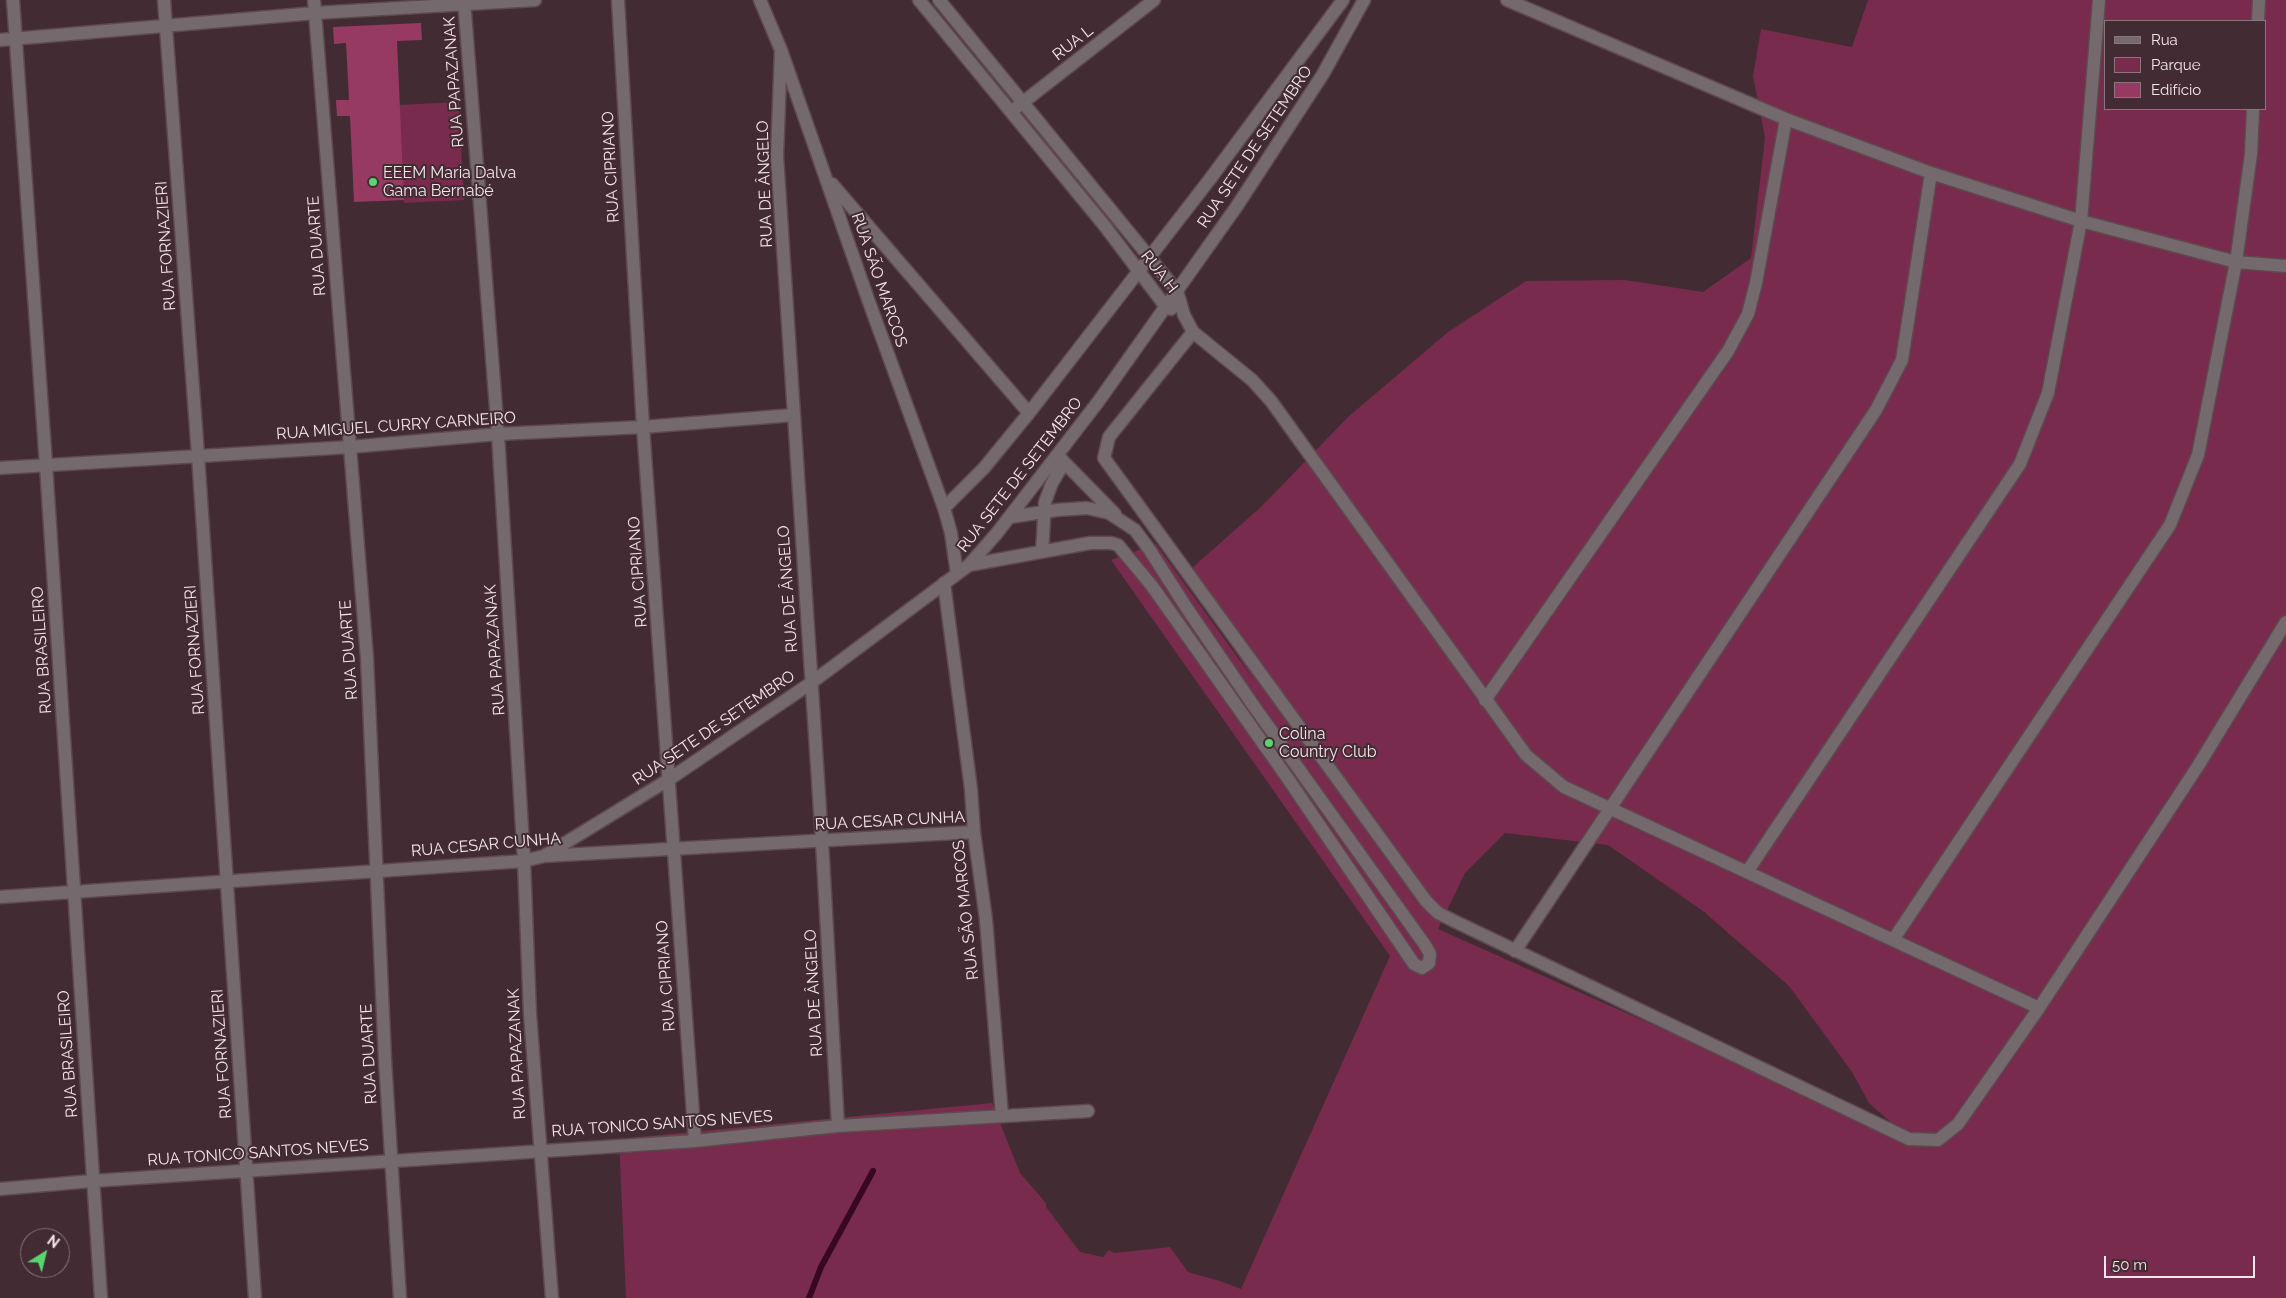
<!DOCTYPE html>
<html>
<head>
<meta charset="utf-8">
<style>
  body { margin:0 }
  #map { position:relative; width:2286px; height:1298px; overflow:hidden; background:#422b33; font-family:Raleway,sans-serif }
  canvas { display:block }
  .legend { position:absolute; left:2104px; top:20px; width:162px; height:90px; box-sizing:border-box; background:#422b33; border:1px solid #89757c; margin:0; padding:6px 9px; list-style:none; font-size:15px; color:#f4e5ea }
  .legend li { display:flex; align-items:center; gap:10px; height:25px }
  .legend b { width:25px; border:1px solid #89757c }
  .north { position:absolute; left:20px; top:1228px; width:50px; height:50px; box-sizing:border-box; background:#422b33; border:1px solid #89757c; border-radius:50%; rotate:36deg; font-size:14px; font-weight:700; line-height:20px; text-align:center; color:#f4e5ea }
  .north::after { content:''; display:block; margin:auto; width:18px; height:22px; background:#59d56f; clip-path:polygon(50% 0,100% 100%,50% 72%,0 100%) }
  .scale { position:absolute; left:2104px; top:1256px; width:151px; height:22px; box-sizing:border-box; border:2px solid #f4e5ea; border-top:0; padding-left:6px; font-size:15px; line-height:18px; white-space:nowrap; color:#f4e5ea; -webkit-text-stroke:4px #422b33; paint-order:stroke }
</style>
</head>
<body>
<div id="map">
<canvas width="2286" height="1298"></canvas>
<ul class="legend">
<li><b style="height:6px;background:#74696c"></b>Rua</li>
<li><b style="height:14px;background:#782b4c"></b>Parque</li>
<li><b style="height:14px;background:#963a61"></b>Edifício</li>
</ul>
<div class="north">N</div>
<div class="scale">50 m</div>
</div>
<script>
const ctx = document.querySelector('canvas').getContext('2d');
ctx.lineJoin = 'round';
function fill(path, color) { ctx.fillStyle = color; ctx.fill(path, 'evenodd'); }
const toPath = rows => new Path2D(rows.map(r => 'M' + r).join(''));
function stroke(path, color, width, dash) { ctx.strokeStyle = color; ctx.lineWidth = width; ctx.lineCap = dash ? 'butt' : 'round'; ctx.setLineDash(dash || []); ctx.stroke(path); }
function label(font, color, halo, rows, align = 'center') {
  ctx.font = font + ' Raleway,sans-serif'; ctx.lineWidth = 4; ctx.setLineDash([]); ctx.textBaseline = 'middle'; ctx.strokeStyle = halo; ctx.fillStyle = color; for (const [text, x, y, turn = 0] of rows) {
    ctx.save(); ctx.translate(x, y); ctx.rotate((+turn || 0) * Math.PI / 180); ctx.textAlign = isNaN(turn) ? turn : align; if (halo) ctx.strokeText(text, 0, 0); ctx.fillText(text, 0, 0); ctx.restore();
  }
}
fill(toPath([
  [1868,0,2286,0,2286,1298,626,1298,619,1139,992,1103,1020,1173,1046,1203,1046,1207,1080,1252,1103,1257,1109,1250,1114,1253,1170,1247,1188,1272,1220,1281,1241,1289,1390,956,1111,560,1156,544,1256,683,1184,575,1262,506,1348,417,1448,332,1526,281,1625,280,1703,292,1751,258,1765,137,1753,76,1761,29,1852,47],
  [2105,21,2265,21,2265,109,2105,109],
  [1505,833,1608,845,1703,911,1789,986,1852,1072,1869,1103,1911,1140,1438,929,1465,873],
  [459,102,464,200,404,203,399,105]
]), '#782b4c');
stroke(toPath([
  [809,1298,821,1267,873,1171]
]), '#37081e', 6);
fill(toPath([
  [421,23,422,40,397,41,404,200,354,202,350,116,337,116,336,100,349,100,346,43,334,44,333,27]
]), '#963a61');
const street = toPath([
  [13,0,46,465,101,1298],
  [164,0,198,455,255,1298],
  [314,0,367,658,385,1060,400,1298],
  [464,0,498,434,524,861,530,1014,552,1298],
  [618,0,643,427,695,1141],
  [760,0,781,50,869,302,944,508,951,533,957,574],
  [919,0,1104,225,1166,307,1171,309],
  [939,0,1177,291,1184,315,1193,332,1252,380,1271,401,1526,755,1564,787,2039,1008],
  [1507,0,1786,119,1931,173,2081,221,2236,262,2286,266],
  [2258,21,2259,0],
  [0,40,315,13,535,0],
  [781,50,777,156,822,841,838,1126],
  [1017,107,1154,0],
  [832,184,1029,413],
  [1193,332,1109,437,1104,458,1426,901,1438,913,1454,921,1909,1139,1938,1140,1958,1124,2039,1008,2198,766,2286,622],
  [1059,457,1115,514],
  [0,468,350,447,498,434,643,427,794,415],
  [944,508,984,468,1029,413,1210,179,1343,0],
  [1042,552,1045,502,1052,483,1064,463],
  [969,565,1090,543,1111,543,1118,545,1152,586,1284,773,1414,964,1422,968,1429,963,1430,954,1425,945,1253,705,1186,607,1149,549,1135,530,1109,513,1087,508,1057,510,1010,517],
  [944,583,971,789,974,832,986,920,1002,1116],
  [1485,700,1728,351,1748,314,1756,283,1786,119],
  [544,856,668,780,811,683,969,565,997,533,1098,402,1237,206,1323,74,1364,0],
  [1747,872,2020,464,2048,393,2081,221,2099,0],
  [0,897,524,861,544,856,974,832],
  [1893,940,2170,525,2198,455,2236,262,2251,154,2253,109],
  [1515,951,1876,410,1902,360,1931,173],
  [0,1189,92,1181,695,1141,838,1126,1088,1111]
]);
stroke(street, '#5e4950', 15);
stroke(street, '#74696c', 12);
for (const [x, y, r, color] of [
  [373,182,5,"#59d56f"],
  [1269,743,5,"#59d56f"]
]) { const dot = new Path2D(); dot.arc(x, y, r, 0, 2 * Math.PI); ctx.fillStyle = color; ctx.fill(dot); stroke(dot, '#422b33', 2); }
label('16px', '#f4e5ea', '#422b33', [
  ["RUA L",1073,43,-38],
  ["RUA PAPAZANAK",454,82,-94],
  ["RUA SETE DE SETEMBRO",1255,147,-56],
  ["RUA CIPRIANO",611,167,-93],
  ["RUA DE ÂNGELO",765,184,-92],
  ["RUA FORNAZIERI",166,246,-94],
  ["RUA DUARTE",317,246,-94],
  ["RUA H",1159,272,52],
  ["RUA SÃO MARCOS",879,280,71],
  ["RUA MIGUEL CURRY CARNEIRO",396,426,-4],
  ["RUA SETE DE SETEMBRO",1020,475,-52],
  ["RUA CIPRIANO",638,572,-94],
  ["RUA DE ÂNGELO",788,589,-94],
  ["RUA BRASILEIRO",42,650,-94],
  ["RUA FORNAZIERI",195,650,-94],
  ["RUA DUARTE",349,650,-94],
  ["RUA PAPAZANAK",495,650,-94],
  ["RUA SETE DE SETEMBRO",714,728,-34],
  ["RUA CESAR CUNHA",890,821,-3],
  ["RUA CESAR CUNHA",486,845,-5],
  ["RUA SÃO MARCOS",966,910,-96],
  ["RUA CIPRIANO",666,976,-94],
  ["RUA DE ÂNGELO",814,993,-93],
  ["RUA BRASILEIRO",68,1054,-94],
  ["RUA FORNAZIERI",222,1054,-94],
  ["RUA DUARTE",369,1054,-93],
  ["RUA PAPAZANAK",517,1054,-93],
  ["RUA TONICO SANTOS NEVES",662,1124,-4],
  ["RUA TONICO SANTOS NEVES",258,1153,-4]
]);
label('16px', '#f4e5ea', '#422b33', [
  ["EEEM Maria Dalva",383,173],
  ["Gama Bernabé",383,191],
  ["Colina",1279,734],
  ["Country Club",1279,752]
], 'left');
</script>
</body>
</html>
